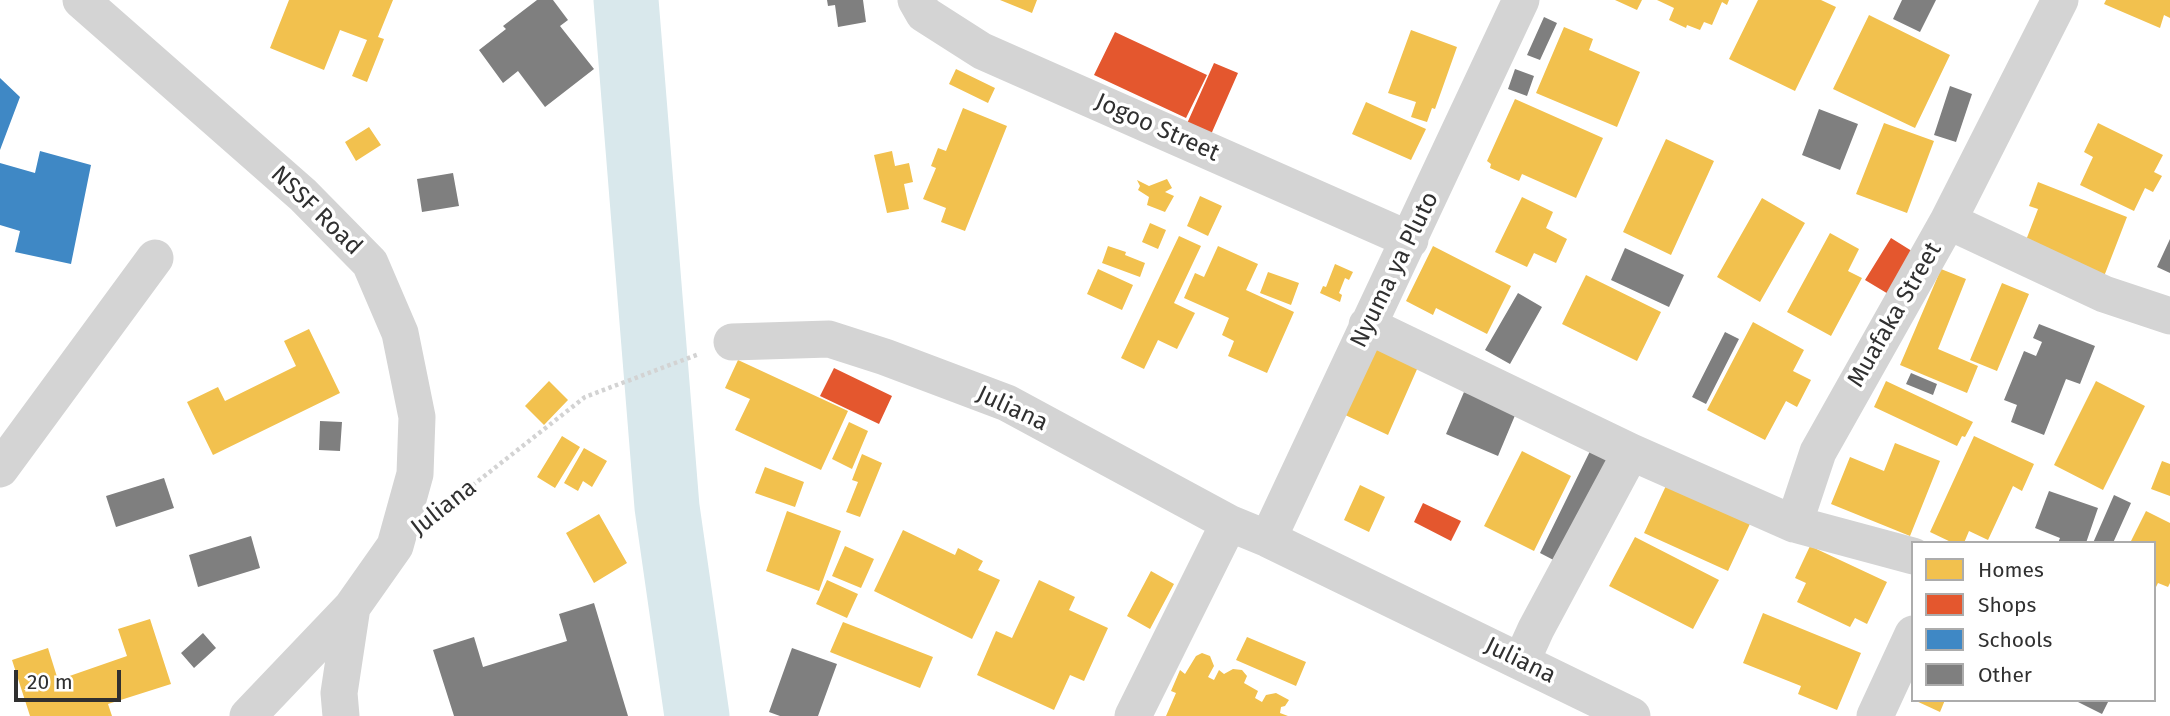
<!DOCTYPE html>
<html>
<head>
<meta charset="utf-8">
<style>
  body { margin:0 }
  #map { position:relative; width:2170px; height:716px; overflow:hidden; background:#fff; font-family:"Fira Sans",sans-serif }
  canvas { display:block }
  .legend { position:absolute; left:1911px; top:541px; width:245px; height:161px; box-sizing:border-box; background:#fff; border:2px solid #acacac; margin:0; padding:9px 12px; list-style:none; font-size:21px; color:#303030 }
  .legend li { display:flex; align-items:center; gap:14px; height:35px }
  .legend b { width:35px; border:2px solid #acacac }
  .scale { position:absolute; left:14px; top:670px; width:107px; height:32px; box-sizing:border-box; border:4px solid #303030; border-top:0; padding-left:9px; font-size:21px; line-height:24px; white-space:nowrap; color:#303030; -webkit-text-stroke:5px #fff; paint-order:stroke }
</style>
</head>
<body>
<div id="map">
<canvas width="2170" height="716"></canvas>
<ul class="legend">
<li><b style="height:19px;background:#f2c14e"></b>Homes</li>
<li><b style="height:19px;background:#e4572e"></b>Shops</li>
<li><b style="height:19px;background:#3f88c5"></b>Schools</li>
<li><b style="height:19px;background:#7f7f7f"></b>Other</li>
</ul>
<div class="scale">20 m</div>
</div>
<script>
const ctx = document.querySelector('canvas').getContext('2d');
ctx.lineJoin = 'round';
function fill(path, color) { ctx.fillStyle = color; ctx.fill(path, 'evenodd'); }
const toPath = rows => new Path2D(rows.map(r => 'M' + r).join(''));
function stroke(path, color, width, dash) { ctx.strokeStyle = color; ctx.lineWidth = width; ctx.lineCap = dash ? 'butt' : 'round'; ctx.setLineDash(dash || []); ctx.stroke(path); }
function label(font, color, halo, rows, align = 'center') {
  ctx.font = font + ' "Fira Sans",sans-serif'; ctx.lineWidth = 7; ctx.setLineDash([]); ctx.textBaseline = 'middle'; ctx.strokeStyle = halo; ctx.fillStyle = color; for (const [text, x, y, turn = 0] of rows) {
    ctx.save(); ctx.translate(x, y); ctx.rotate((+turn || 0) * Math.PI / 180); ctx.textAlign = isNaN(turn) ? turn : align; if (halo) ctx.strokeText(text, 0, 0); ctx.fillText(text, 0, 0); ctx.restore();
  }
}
fill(toPath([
  [289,0,393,0,378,37,384,39,367,82,352,76,367,40,340,30,324,70,270,48],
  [1000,0,1037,0,1032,13],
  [1615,0,1642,0,1637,10],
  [1657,0,1729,0,1727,5,1722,2,1712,25,1704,22,1700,30,1687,25,1686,28,1669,20,1674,8],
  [1758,0,1821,0,1836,7,1795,91,1729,59],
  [2106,0,2170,0,2170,18,2164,15,2160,28,2104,4],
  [1869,15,1950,55,1915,128,1833,89],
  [1564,27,1593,39,1589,50,1640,72,1617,127,1536,93],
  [1411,30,1457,47,1435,109,1432,108,1427,122,1411,117,1416,102,1388,93],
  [956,69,995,88,988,103,949,84],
  [1515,99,1603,138,1576,198,1522,174,1519,181,1490,168,1491,164,1487,161],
  [1366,102,1426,129,1411,160,1352,134],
  [963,108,1007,126,965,231,941,222,946,208,923,199,936,168,931,166,938,148,946,151],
  [1884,123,1934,141,1907,213,1856,194],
  [2098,123,2163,155,2154,172,2162,176,2153,192,2145,188,2134,211,2080,185,2093,157,2084,152],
  [369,127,381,145,356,161,345,142],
  [1666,139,1714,161,1671,255,1623,232],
  [892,151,895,166,909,163,913,182,904,184,909,209,887,213,874,155],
  [1167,179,1172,188,1165,192,1174,196,1165,212,1147,205,1149,197,1138,190,1140,186,1137,180,1149,186],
  [2038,182,2127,217,2103,279,2023,248,2038,209,2029,206],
  [1200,196,1222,206,1208,236,1187,226],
  [1522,197,1553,212,1546,228,1567,239,1556,263,1534,253,1527,267,1495,252],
  [1762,198,1805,223,1760,302,1717,277],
  [1150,223,1166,230,1158,249,1142,242],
  [1830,233,1859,249,1848,271,1862,278,1831,336,1787,312],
  [1179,236,1201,246,1174,303,1195,313,1177,349,1158,340,1144,369,1121,358],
  [1108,246,1126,252,1125,255,1145,263,1140,277,1102,263],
  [1218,246,1258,264,1246,290,1294,312,1267,373,1228,356,1234,341,1222,335,1229,318,1184,298,1195,273,1204,277],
  [1433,246,1511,286,1487,334,1436,308,1433,315,1406,301],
  [1335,264,1353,272,1349,280,1345,278,1339,293,1342,295,1340,302,1320,293,1323,286,1326,287],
  [1098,269,1133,285,1122,310,1087,294],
  [1941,269,1966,279,1938,349,1978,366,1967,393,1900,365],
  [1268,272,1299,283,1291,305,1260,293],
  [1586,275,1661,312,1637,361,1562,324],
  [2002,283,2029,294,1997,371,1970,360],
  [1753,322,1804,350,1793,371,1811,380,1797,407,1786,401,1765,440,1707,410],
  [309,329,340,393,213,455,187,402,218,387,225,401,296,366,284,341],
  [1374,347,1418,367,1388,435,1343,414],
  [738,360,848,411,821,470,735,430,750,399,725,388],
  [549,381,568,400,544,425,525,406],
  [1886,381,1973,422,1965,437,1962,436,1957,446,1874,407],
  [2096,381,2145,406,2103,490,2054,465],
  [849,422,868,431,852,469,832,459],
  [562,436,580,447,555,488,537,477],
  [1974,436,2034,464,2022,491,2013,486,1988,540,1969,531,1964,543,1953,543,1930,532],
  [1895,443,1940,461,1910,536,1831,504,1850,457,1884,471],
  [584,448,607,461,592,487,583,481,578,491,564,483],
  [1522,451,1571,476,1534,551,1484,526],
  [862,454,882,463,860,517,846,512,858,482,852,480],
  [2162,461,2170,464,2170,496,2151,489],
  [765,467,804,482,795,507,755,493],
  [1671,475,1755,513,1728,571,1644,533],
  [1360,485,1385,497,1369,532,1344,520],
  [787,511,841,531,819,591,766,571],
  [2146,511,2170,523,2170,583,2168,587,2158,583,2154,591,2154,543,2130,543],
  [599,514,627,563,594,583,566,533],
  [903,530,955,555,958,548,983,561,978,570,1000,580,972,639,874,591],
  [1635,537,1719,580,1693,629,1609,586],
  [845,546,874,559,861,588,832,576],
  [1810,546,1887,582,1867,624,1855,618,1850,627,1797,602,1806,583,1795,578],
  [1151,571,1174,584,1150,629,1127,616],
  [827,580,858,594,847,618,816,604],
  [1039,580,1075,597,1069,610,1108,628,1084,681,1070,675,1054,710,977,675,996,631,1012,638],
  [1763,613,1861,653,1837,710,1798,694,1801,686,1743,663],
  [150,619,171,684,108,704,112,716,30,716,12,660,48,648,58,680,127,656,118,629],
  [843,622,933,657,920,688,830,652],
  [1247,637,1306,662,1296,686,1236,660],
  [1202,653,1210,656,1214,666,1208,677,1214,680,1219,670,1224,674,1233,669,1242,670,1247,676,1244,683,1258,691,1255,698,1262,702,1266,695,1276,693,1289,700,1285,706,1281,707,1280,713,1288,716,1166,716,1176,693,1171,691,1180,670,1185,674,1196,656],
  [1914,700,1945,700,1940,712]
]), '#f2c14e');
fill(toPath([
  [1115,32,1207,75,1186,118,1094,75],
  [1214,63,1238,73,1209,139,1185,128],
  [1891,238,1915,253,1890,295,1865,280],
  [834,368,892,396,879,424,820,396],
  [1423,503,1461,521,1451,541,1414,522]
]), '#e4572e');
fill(toPath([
  [0,78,20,97,0,150],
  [40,151,91,165,71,264,15,252,20,231,0,225,0,163,35,173]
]), '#3f88c5');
stroke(toPath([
  [626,0,667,507,697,716]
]), '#d9e8ec', 65);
fill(toPath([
  [537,0,553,0,568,20,560,26,594,69,545,107,518,71,503,83,479,50,506,29,503,26],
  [827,0,863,0,866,22,838,27,835,5,828,6],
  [1902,0,1936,0,1920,32,1893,19],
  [1544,17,1557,23,1540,60,1527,55],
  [1515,69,1534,76,1527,96,1508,89],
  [1950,86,1972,94,1956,142,1934,135],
  [1819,109,1858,124,1840,170,1802,155],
  [453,173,459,206,422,212,417,179],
  [2170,239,2170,273,2157,267],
  [1625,248,1684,275,1669,307,1611,280],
  [1518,293,1542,307,1510,364,1485,350],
  [2039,324,2095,346,2080,384,2066,379,2044,435,2011,422,2017,405,2004,400,2024,351,2036,356,2042,342,2033,338],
  [1725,332,1739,339,1706,404,1692,397],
  [1911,373,1937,384,1933,395,1906,384],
  [1464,392,1516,413,1498,456,1446,434],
  [320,421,342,422,340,451,319,450],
  [1594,443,1622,456,1567,567,1540,553],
  [164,478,174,508,116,527,106,496],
  [2049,491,2098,508,2086,543,2058,543,2060,538,2035,528],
  [2114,495,2131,503,2113,543,2093,543],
  [251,536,260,568,198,587,189,555],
  [594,603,628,716,454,716,433,650,474,637,483,667,567,641,559,614],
  [203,633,216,648,194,668,181,653],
  [792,648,837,664,818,716,780,716,769,712],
  [2074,700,2109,700,2102,714]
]), '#7f7f7f');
stroke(toPath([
  [445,507,585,397,699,354]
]), '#d3d3d3', 4.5, [3.5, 3.5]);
stroke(toPath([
  [81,0,303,195,370,263,400,333,417,417,415,474,395,546,352,607,248,716],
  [916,0,924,14,982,51,1410,240],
  [1948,221,2104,294,2170,316],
  [1367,325,1631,452,1794,524],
  [732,342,829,339,885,357,1007,403,1229,523,1268,539,1632,716],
  [0,469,155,258],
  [1268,539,1521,0],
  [1913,556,1794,524,1818,452,1948,221,2060,0],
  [1521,662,1536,629,1631,452],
  [341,716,339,693,352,607],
  [1133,716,1229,523],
  [1875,716,1913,634]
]), '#d4d4d4', 37);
label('24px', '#303030', '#fff', [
  ["Jogoo Street",1157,128,24],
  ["NSSF Road",316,211,44],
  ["Nyuma ya Pluto",1395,270,-64],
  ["Muafaka Street",1895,315,-60],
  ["Juliana",1012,409,25],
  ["Juliana",444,508,-38],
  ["Juliana",1520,661,26]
]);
</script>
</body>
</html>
